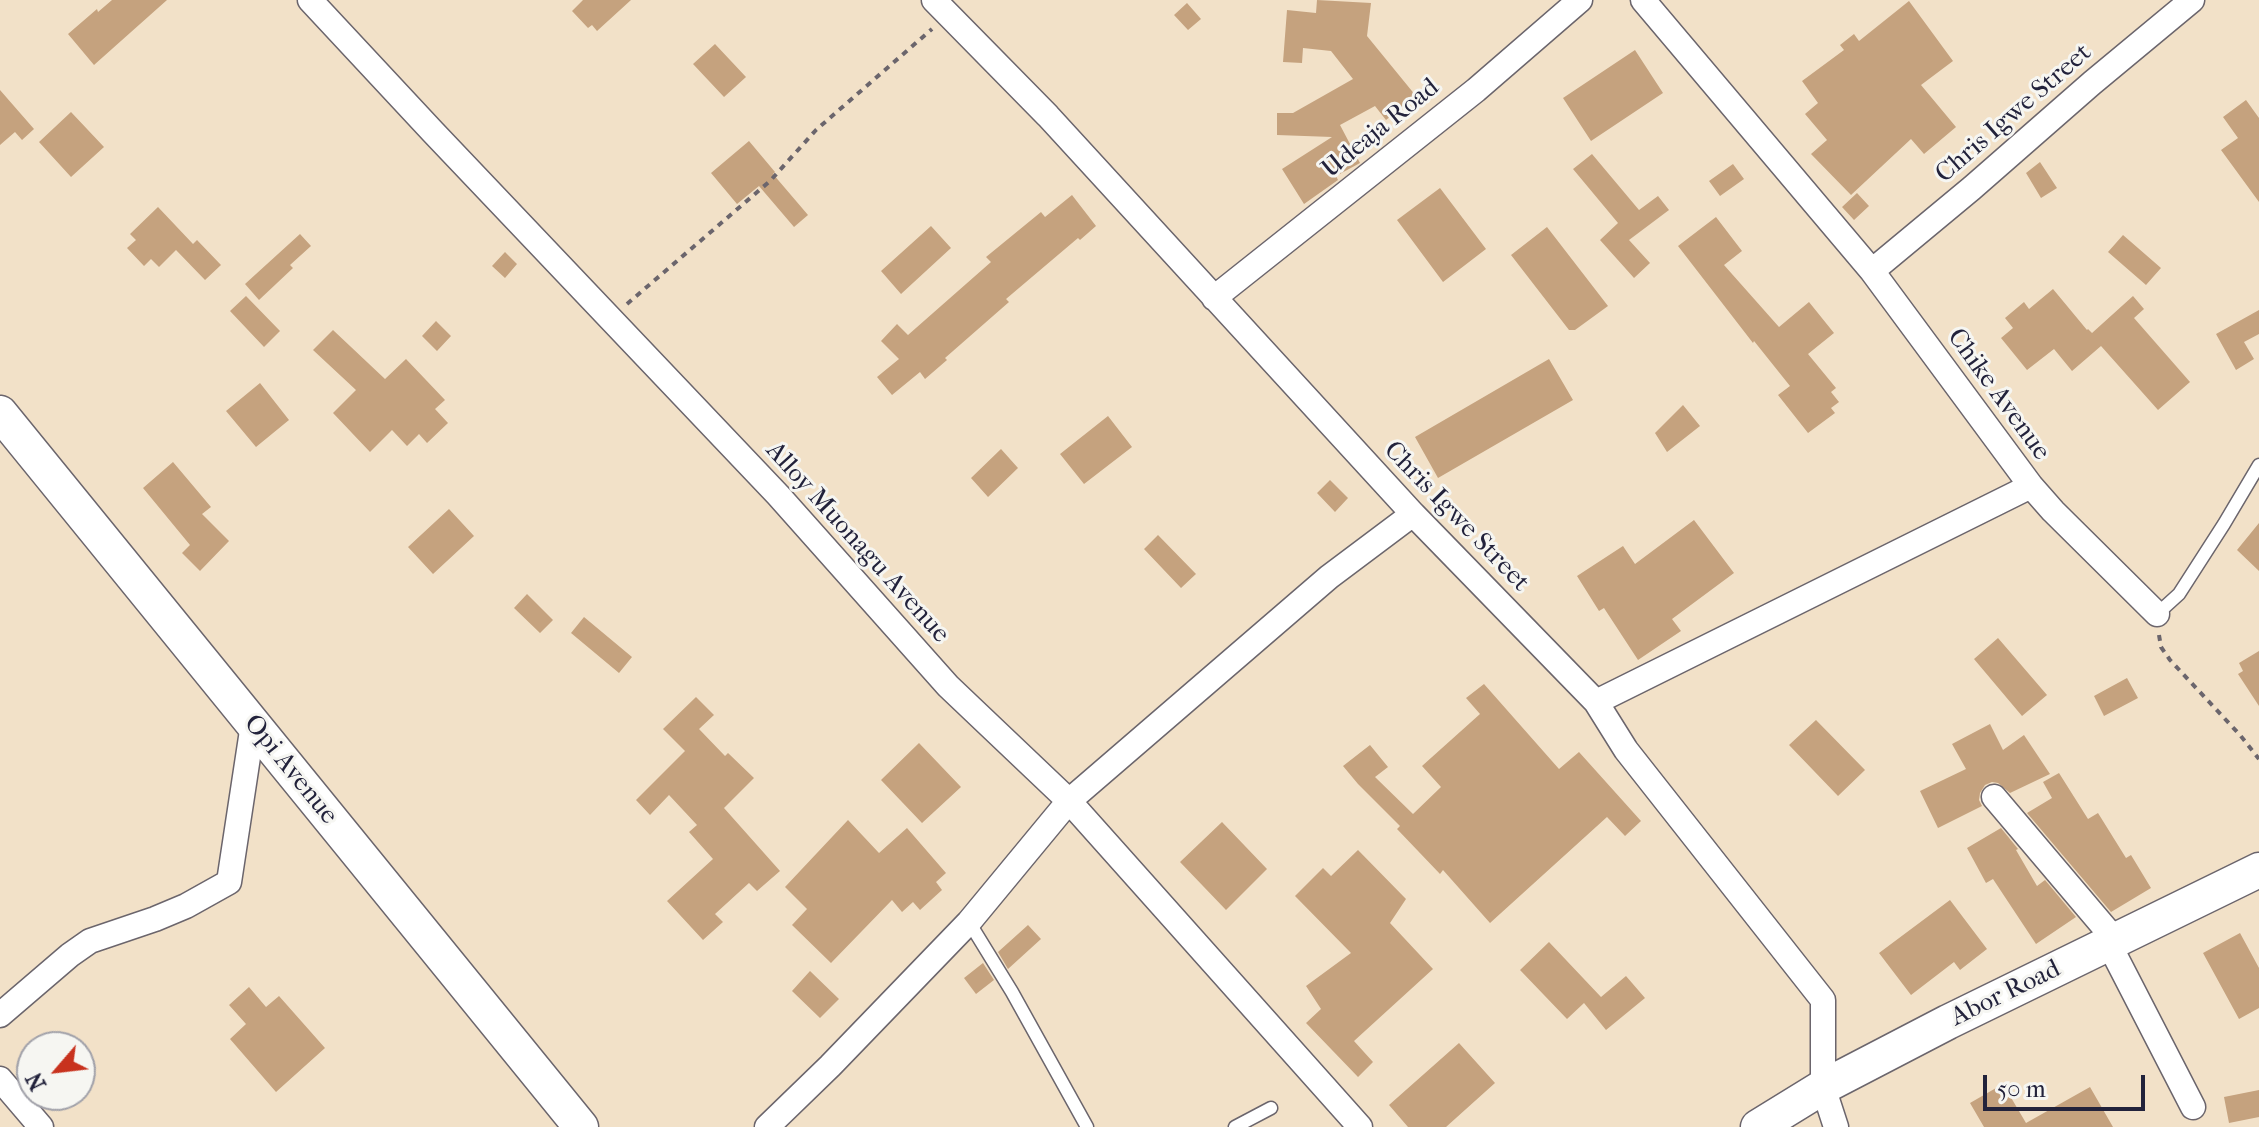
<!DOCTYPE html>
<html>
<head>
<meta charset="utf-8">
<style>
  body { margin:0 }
  #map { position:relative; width:2259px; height:1127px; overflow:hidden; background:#f2e1c8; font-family:"IM FELL French Canon",serif }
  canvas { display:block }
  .north { position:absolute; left:16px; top:1031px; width:80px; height:80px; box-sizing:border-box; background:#f6f6f2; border:2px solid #a1a1a9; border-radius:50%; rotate:242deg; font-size:22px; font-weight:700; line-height:32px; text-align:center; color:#22223b }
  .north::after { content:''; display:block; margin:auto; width:28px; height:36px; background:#c8321e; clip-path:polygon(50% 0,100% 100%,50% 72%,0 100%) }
  .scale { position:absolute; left:1983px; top:1075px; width:162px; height:36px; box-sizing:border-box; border:4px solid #22223b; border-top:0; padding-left:10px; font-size:24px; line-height:28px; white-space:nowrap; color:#22223b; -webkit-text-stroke:6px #f6f6f2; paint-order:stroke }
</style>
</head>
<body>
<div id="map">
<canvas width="2259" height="1127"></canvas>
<div class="north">N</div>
<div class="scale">50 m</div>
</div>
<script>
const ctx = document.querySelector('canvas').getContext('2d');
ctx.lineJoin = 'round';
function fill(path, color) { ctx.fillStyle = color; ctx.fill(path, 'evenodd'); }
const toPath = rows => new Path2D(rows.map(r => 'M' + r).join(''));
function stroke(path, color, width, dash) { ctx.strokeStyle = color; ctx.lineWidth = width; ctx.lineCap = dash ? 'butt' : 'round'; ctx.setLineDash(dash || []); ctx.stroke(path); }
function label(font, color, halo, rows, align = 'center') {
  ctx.font = font + ' "IM FELL French Canon",serif'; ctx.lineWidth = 6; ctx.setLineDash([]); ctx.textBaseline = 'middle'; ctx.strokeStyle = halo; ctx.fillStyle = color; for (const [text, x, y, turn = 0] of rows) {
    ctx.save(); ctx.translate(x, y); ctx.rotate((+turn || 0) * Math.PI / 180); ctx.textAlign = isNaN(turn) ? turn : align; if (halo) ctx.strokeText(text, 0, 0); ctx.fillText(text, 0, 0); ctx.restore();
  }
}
fill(toPath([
  [112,0,167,0,94,65,68,34,97,9,98,12],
  [583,0,631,0,597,31,592,25,588,28,572,11],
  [1317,0,1371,3,1367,36,1416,96,1386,120,1375,106,1340,125,1360,163,1336,176,1338,180,1304,204,1282,169,1332,137,1277,135,1277,113,1293,113,1353,79,1331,51,1303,48,1302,63,1283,62,1287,10,1316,13],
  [1909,1,1953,61,1921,85,1956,127,1924,154,1911,139,1851,195,1811,154,1827,140,1805,114,1818,103,1802,81,1844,50,1840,45,1854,34,1859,41],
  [1187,3,1201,19,1188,30,1174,15],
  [715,44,746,77,724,97,693,64],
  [1635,50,1663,93,1591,141,1563,98],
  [0,90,34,129,22,140,15,132,0,145],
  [2246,100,2259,118,2259,202,2221,150,2238,138,2223,117],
  [71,112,104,147,71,177,39,142],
  [749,141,775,172,773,174,808,215,794,227,759,186,737,204,711,173],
  [1592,154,1639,210,1658,196,1669,210,1629,240,1650,263,1634,278,1600,240,1618,223,1573,169],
  [2040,162,2057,188,2041,198,2026,173],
  [1733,164,1744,179,1720,196,1709,181],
  [1440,188,1486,249,1443,282,1397,220],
  [1857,193,1869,206,1854,220,1842,207],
  [1072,195,1096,226,1080,240,1078,238,1006,299,1009,302,945,358,947,360,925,379,920,372,892,395,877,377,899,359,881,341,897,324,908,335,991,262,986,257,1041,212,1045,217],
  [158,207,193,244,197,240,221,265,205,280,176,250,159,267,151,259,144,266,127,248,136,240,130,234],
  [1716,217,1742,251,1724,265,1779,327,1809,302,1834,333,1808,354,1836,388,1831,392,1839,402,1831,408,1835,413,1808,433,1778,395,1790,386,1754,341,1753,343,1678,246],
  [931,226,951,248,901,294,881,271],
  [1547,227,1608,306,1575,330,1569,330,1511,255],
  [300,234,311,246,290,265,293,268,259,300,245,284],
  [2123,235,2161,268,2146,285,2108,252],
  [505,252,517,264,505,278,492,266],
  [2053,289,2087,330,2088,329,2092,333,2133,296,2144,309,2134,318,2190,382,2158,410,2101,346,2072,371,2054,349,2027,370,2001,338,2013,328,2005,318,2024,302,2029,309],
  [246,296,280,331,264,347,230,311],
  [2259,310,2259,334,2244,342,2254,359,2236,370,2216,334],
  [436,321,451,336,437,351,422,336],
  [333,330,385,379,406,359,445,400,435,409,448,423,427,443,419,434,407,446,392,430,370,452,333,413,356,390,313,350],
  [1549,359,1573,400,1438,478,1415,437],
  [260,383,289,420,256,447,226,411],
  [1683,405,1700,426,1667,452,1655,433],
  [1108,416,1132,447,1084,484,1060,454],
  [1001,449,1018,468,988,497,971,478],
  [173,462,211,507,202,514,229,541,200,571,182,553,190,545,143,488],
  [1330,480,1348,498,1335,512,1317,493],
  [449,509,474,536,433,574,408,547],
  [1694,520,1734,573,1672,619,1681,631,1638,660,1604,608,1599,611,1577,576,1623,546,1635,564],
  [2259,523,2259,571,2237,550],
  [1158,535,1196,574,1181,588,1144,549],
  [527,594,553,620,540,633,514,608],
  [584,617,632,657,619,673,571,633],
  [1998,638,2047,695,2022,716,1974,659],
  [2259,651,2259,706,2238,674,2243,671,2239,663],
  [2127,678,2138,698,2104,716,2094,696],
  [1484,684,1559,769,1579,752,1641,821,1625,836,1607,817,1490,923,1443,870,1440,874,1397,829,1400,826,1358,784,1343,766,1370,745,1388,767,1375,777,1413,814,1441,787,1422,766,1480,714,1466,698],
  [696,697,714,715,699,729,725,756,728,753,754,778,724,808,780,871,757,891,749,883,715,914,723,922,703,940,667,901,713,859,689,832,697,825,669,795,650,815,636,800,685,751,663,729],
  [1816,720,1865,770,1838,796,1789,745],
  [1990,724,2003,750,2024,735,2050,774,2010,793,1998,783,1992,782,1985,785,1980,793,1979,800,1982,806,1938,828,1920,791,1966,769,1952,744],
  [919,743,961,787,922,823,881,780],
  [2059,773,2088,819,2098,813,2126,858,2131,855,2151,888,2111,912,2027,813,2052,798,2043,782],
  [848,820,879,853,907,828,946,873,936,882,942,890,920,910,913,902,902,912,892,900,831,963,792,925,807,909,785,887],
  [1222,822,1267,869,1226,910,1180,862],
  [2001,828,2018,849,2016,850,2037,886,2045,880,2076,917,2036,944,1993,879,1986,883,1967,848],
  [1358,850,1406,899,1390,923,1433,969,1354,1041,1373,1062,1358,1077,1306,1023,1321,1009,1306,986,1351,953,1295,896,1323,868,1331,876],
  [1950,900,1987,949,1960,970,1954,962,1911,995,1879,953],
  [1028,925,1041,939,1008,969,998,952],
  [2240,933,2259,968,2259,1008,2239,1019,2203,953],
  [1549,942,1601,997,1626,976,1645,998,1606,1030,1584,1003,1567,1019,1520,970],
  [983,963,994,980,976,994,964,978],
  [810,971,839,999,820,1018,792,991],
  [249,987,266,1007,279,996,325,1048,276,1092,230,1039,246,1024,229,1005],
  [1459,1043,1495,1083,1446,1127,1408,1127,1389,1105],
  [2003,1084,2026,1123,2090,1087,2113,1127,1984,1127,1970,1103],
  [2259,1090,2259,1117,2229,1123,2224,1097]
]), '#c5a27e');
const lane = toPath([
  [2157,614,2179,594,2224,524,2259,465],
  [969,922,1012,992,1087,1127],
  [1235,1127,1271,1108]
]);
const street = toPath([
  [310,0,433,132,778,495,948,686,1069,801,1360,1127],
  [934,0,1048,116,1413,514,1596,702,1626,750,1823,1000,1823,1087,1836,1127],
  [1643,0,1872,271,2031,486,2053,511,2157,614],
  [1872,271,1972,188,2092,83,2192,0],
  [1214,298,1476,90,1580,0],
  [1596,702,2031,486],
  [1994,797,2116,941],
  [2109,944,2193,1107],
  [0,1015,70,955,90,941,155,919,186,906,229,882,253,724],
  [0,1079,41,1127],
  [767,1127,830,1066,969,922,1069,801,1329,577,1413,514]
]);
const secondary = toPath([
  [0,413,581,1127],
  [1758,1127,1823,1087,1948,1022,2259,870]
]);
stroke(lane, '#6b656c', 15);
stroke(street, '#6b656c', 27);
stroke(secondary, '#6b656c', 37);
stroke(toPath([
  [627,304,770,181,816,130,932,29],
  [2159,635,2161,647,2170,660,2240,735,2259,759]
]), '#6b656c', 4, [6, 6]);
stroke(lane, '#fff', 12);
stroke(street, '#fff', 24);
stroke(secondary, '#fff', 34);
label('26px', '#22223b', '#f6f6f2', [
  ["Chris Igwe Street",2014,114,-41],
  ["Udeaja Road",1381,129,-39],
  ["Chike Avenue",1998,395,54],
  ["Chris Igwe Street",1456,517,46],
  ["Alloy Muonagu Avenue",857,543,48],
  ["Opi Avenue",290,770,51],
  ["Abor Road",2006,994,-26]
]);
</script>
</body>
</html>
